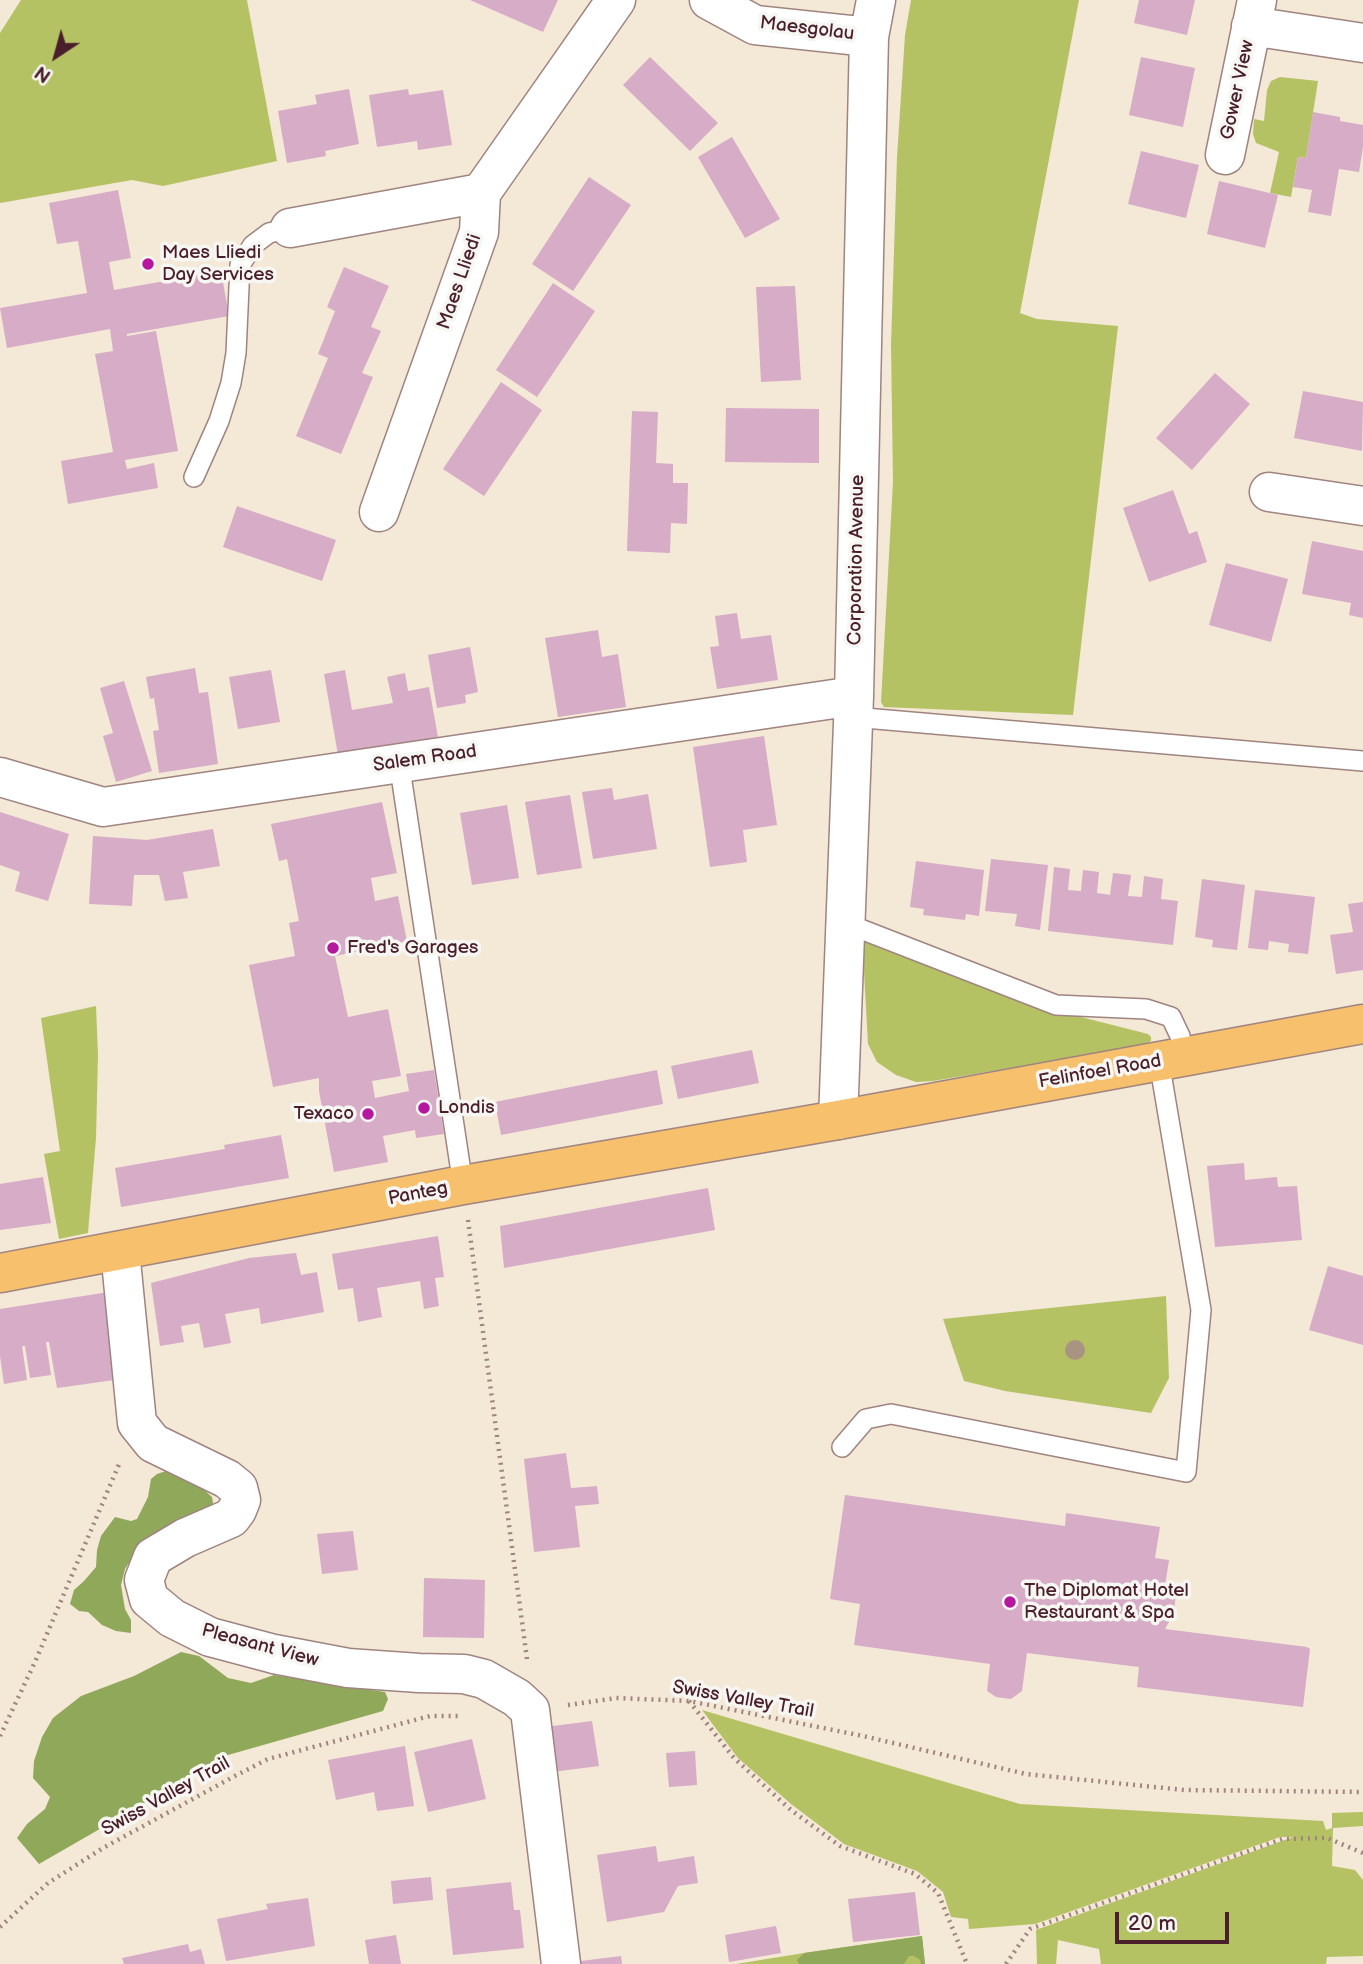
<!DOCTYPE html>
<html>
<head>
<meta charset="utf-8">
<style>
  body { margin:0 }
  #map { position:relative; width:1363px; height:1964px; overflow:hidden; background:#f4e8d6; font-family:"Balsamiq Sans",sans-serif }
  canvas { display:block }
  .north { position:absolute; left:21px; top:21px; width:70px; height:70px; -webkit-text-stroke:5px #f6f6f2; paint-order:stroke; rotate:216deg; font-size:19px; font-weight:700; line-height:28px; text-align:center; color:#4a1f2b }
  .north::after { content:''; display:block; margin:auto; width:24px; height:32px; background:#4a1f2b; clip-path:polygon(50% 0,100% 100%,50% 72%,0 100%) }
  .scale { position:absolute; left:1115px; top:1912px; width:114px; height:32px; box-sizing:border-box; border:4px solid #4a1f2b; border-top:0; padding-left:9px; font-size:21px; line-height:24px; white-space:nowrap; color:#4a1f2b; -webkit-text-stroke:5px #f6f6f2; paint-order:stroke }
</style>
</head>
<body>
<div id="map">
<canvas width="1363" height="1964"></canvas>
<div class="north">N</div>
<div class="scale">20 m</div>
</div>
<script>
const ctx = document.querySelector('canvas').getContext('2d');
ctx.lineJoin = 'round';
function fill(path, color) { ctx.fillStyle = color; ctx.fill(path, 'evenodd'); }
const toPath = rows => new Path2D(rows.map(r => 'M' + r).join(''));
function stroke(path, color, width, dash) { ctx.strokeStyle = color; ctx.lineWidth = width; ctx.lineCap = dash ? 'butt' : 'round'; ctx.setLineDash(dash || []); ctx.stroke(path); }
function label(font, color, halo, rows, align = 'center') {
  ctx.font = font + ' "Balsamiq Sans",sans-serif'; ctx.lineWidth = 7; ctx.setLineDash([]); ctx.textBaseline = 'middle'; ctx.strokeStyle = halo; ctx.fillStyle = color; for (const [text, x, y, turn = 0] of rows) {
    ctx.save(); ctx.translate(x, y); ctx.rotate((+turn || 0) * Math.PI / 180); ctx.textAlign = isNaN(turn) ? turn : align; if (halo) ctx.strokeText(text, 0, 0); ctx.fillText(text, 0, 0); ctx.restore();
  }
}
fill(toPath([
  [21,0,247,0,277,161,163,186,132,180,0,203,0,33],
  [911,0,1079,0,1020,313,1037,319,1118,326,1073,715,884,707,881,702,893,482,891,345,897,157,905,35],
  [1280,77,1318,81,1306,158,1298,157,1291,197,1270,193,1279,152,1256,143,1253,134,1254,119,1264,121,1267,90,1271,81],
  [862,936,1022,1002,1148,1034,1151,1037,1151,1041,1141,1046,933,1081,916,1082,896,1075,877,1062,868,1044],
  [96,1006,98,1055,96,1138,88,1233,59,1239,44,1154,60,1151,41,1018],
  [1166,1296,1169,1378,1151,1413,1005,1391,964,1381,943,1319],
  [702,1710,1020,1804,1323,1821,1326,1830,1332,1828,1332,1813,1363,1812,1363,1826,1333,1828,1332,1866,1355,1870,1363,1880,1363,1956,1327,1957,1326,1964,1101,1964,1099,1949,1058,1940,1056,1964,1037,1964,1036,1930,1293,1837,1280,1837,1035,1924,969,1929,968,1919,951,1917,943,1892,917,1871,844,1844,791,1804,738,1758],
  [922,1936,925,1964,736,1964,804,1953]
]), '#b5c264');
fill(toPath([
  [166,1471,203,1489,212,1497,213,1503,211,1508,137,1550,125,1569,121,1585,125,1609,131,1620,131,1633,116,1631,102,1625,88,1612,79,1611,70,1604,74,1590,84,1581,96,1567,97,1550,101,1536,115,1517,131,1521,137,1519,148,1497,151,1479,157,1474],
  [181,1652,199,1656,228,1678,251,1683,274,1675,385,1692,388,1699,383,1711,228,1755,39,1864,17,1838,27,1824,45,1809,50,1797,33,1778,34,1761,42,1737,53,1718,81,1696,134,1676],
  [922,1936,925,1964,921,1964,920,1960,914,1956,909,1956,904,1964,799,1964,797,1960,804,1953]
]), '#90a85a');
fill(toPath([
  [470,0,558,0,543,32],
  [1139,0,1195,0,1187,35,1134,23],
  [650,57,718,123,690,151,623,85],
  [1141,57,1195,68,1183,127,1129,115],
  [349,89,359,144,325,151,326,156,287,163,278,111,317,104,315,95],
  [408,89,409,95,443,90,452,145,418,150,417,141,377,147,369,95],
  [1313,112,1340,117,1340,121,1363,125,1363,147,1359,172,1339,169,1331,216,1308,212,1312,190,1293,187,1298,157,1306,158],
  [732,137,780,219,745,238,698,157],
  [1141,151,1199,165,1186,218,1128,204],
  [589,177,631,205,573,291,532,264],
  [1219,181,1278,195,1265,248,1207,234],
  [118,190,131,258,109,262,114,290,221,271,229,316,127,334,127,336,156,331,178,451,125,460,127,469,154,463,158,488,68,504,61,461,113,452,95,354,113,351,110,329,7,348,0,308,87,293,78,241,57,244,49,203],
  [344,267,389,286,371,327,381,331,362,373,373,377,341,454,296,436,328,358,318,354,335,311,327,307],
  [553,283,595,311,537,397,496,370],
  [795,286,801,380,761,382,756,287],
  [1215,373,1250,404,1192,470,1156,438],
  [501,382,542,410,484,496,443,469],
  [1303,391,1363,402,1362,451,1294,438],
  [726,408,819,409,819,463,725,462],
  [632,411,658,412,656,463,673,464,673,483,688,483,687,524,671,523,670,553,627,551],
  [1173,490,1189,534,1197,531,1207,562,1149,582,1123,508],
  [237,506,336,540,322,581,223,547],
  [1312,541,1363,551,1363,618,1349,615,1351,603,1302,594],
  [1226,563,1288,579,1271,642,1209,625],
  [737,613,741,639,771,635,778,680,717,689,710,647,719,646,715,616],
  [598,630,602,657,618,654,626,707,558,717,545,638],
  [470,647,478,692,465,695,466,703,437,708,428,655],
  [195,668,199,693,208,692,218,764,159,773,153,731,159,730,154,698,150,699,146,677],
  [271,670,280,722,238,729,229,677],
  [345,670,352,710,393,703,387,677,405,673,408,691,429,687,438,737,338,755,324,674],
  [124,681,152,771,116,782,103,736,113,733,100,688],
  [764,736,777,825,743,830,747,862,710,867,693,747],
  [612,788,614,800,648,794,657,849,593,859,582,792],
  [570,795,582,868,537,875,525,802],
  [382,802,397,873,371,878,375,901,398,896,407,941,335,956,348,1017,388,1009,401,1076,372,1081,375,1098,409,1091,406,1074,434,1070,444,1134,416,1138,415,1130,383,1136,388,1162,334,1172,319,1091,319,1078,273,1087,249,965,295,956,289,923,299,921,287,859,279,861,271,824],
  [507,805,519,878,472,885,460,813],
  [0,812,69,834,48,901,15,891,20,872,0,865],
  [213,829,220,866,183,872,188,898,165,901,159,875,134,875,132,906,89,904,93,836,147,840],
  [991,859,1048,865,1040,930,1015,926,1017,914,985,911],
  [916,861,984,870,979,916,966,914,965,920,923,915,924,909,910,907],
  [1054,867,1070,869,1068,890,1081,891,1083,870,1099,872,1097,893,1110,895,1113,873,1131,875,1128,896,1142,897,1144,876,1163,879,1161,899,1178,901,1173,945,1048,931],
  [1202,879,1245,885,1237,950,1212,947,1213,940,1195,937],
  [1255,890,1315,897,1308,954,1288,952,1289,944,1269,941,1268,950,1248,948],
  [1363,902,1363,970,1336,974,1330,935,1353,932,1348,904],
  [752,1050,759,1083,678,1099,671,1066],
  [657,1070,663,1104,501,1135,495,1102],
  [281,1135,289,1178,121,1207,115,1168,225,1149,224,1145],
  [1244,1163,1245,1180,1277,1177,1278,1187,1297,1186,1302,1240,1215,1247,1207,1166],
  [43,1177,51,1223,0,1230,0,1184],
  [708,1188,715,1230,504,1268,500,1226],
  [438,1236,444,1277,435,1278,439,1306,424,1309,420,1281,377,1288,382,1317,358,1322,353,1288,338,1290,332,1254],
  [296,1253,301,1275,317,1272,324,1312,261,1324,259,1308,225,1314,231,1343,204,1348,199,1323,181,1326,184,1342,160,1346,151,1283,249,1258],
  [1328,1266,1363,1276,1363,1345,1309,1330],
  [109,1292,122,1379,57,1388,49,1342,46,1342,51,1375,30,1378,25,1346,22,1346,27,1380,4,1384,0,1356,0,1309],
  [566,1453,571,1488,597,1486,599,1504,575,1506,580,1547,534,1552,524,1459],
  [845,1495,1065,1526,1066,1513,1160,1527,1155,1558,1169,1560,1165,1586,1176,1593,1174,1613,1165,1629,1307,1647,1310,1649,1303,1707,1137,1687,1139,1667,1027,1653,1022,1691,1011,1699,996,1697,987,1691,990,1664,854,1645,860,1604,830,1599],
  [353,1531,358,1570,322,1574,317,1534],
  [424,1578,485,1580,484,1638,423,1637],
  [592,1721,599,1766,552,1772,545,1727],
  [472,1739,486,1799,428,1812,414,1752],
  [405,1746,414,1806,377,1811,374,1792,336,1800,328,1760],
  [695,1751,697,1785,669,1787,666,1753],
  [656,1846,658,1862,694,1856,698,1883,678,1886,664,1912,607,1922,597,1855],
  [431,1877,433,1900,393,1904,391,1881],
  [511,1882,514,1910,520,1910,524,1948,453,1955,446,1889],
  [915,1892,920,1935,853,1942,848,1899],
  [308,1898,315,1946,226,1961,217,1919,268,1909,266,1904],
  [776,1926,781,1953,729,1962,725,1935],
  [396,1935,401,1964,369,1964,365,1940],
  [188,1944,190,1952,201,1949,205,1964,124,1964,122,1958],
  [621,1956,622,1964,574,1964,573,1962]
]), '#d6acc7');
const service = toPath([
  [194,477,219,421,231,383,236,353,240,265,253,245,269,233,290,228],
  [853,717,1363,761],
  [399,762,463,1185],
  [845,923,1056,1005,1146,1009,1171,1017,1180,1036,1183,1056],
  [842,1447,866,1419,891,1414,1186,1472,1201,1310,1159,1061]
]);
const minor = toPath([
  [709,0,755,25,869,37],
  [1251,26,1363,43],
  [1225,155,1257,0],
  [290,228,481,193],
  [1269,492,1363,506],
  [379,512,479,232,481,193,616,0],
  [0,777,103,807,854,696],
  [838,1120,854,696,869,37,876,0],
  [120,1251,137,1423,153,1443,227,1479,238,1488,241,1500,237,1510,231,1518,185,1538,153,1557,144,1580,149,1599,172,1618,210,1637,274,1654,348,1668,419,1673,464,1674,484,1679,517,1698,530,1710,561,1964]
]);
const primary = toPath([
  [0,1273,463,1185,838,1120,1363,1024]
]);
stroke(service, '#9f8480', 22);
stroke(minor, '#9f8480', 41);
stroke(primary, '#9f8480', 41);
stroke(toPath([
  [468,1220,527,1659],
  [689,1701,734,1758,791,1810,840,1846,915,1874,938,1893,967,1964],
  [568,1705,616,1698,689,1701,863,1736,1026,1774,1184,1790,1363,1792],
  [0,1736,35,1662,120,1462],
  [0,1927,48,1883,103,1848,233,1777,268,1759,430,1716,458,1716],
  [1006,1964,1030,1929,1282,1839,1327,1838,1363,1853]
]), '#9f8480', 4.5, [2, 5]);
stroke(service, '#fff', 19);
stroke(minor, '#fff', 38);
stroke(primary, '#f7c06c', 38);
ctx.fillStyle = '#a89481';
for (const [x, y] of [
  [1075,1350]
]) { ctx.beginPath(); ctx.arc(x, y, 10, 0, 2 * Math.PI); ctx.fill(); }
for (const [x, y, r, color] of [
  [148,264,7,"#b5179e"],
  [333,948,7,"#b5179e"],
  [424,1108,7,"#b5179e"],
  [368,1114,7,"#b5179e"],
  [1010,1602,7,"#b5179e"]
]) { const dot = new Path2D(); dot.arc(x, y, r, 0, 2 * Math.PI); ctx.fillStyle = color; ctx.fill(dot); stroke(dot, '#f6f6f2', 2.5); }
label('19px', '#4a1f2b', '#f6f6f2', [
  ["Maesgolau",807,29,7],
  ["Gower View",1238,90,-78],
  ["Maes Lliedi",460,282,-71],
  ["Corporation Avenue",857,560,-89],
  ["Salem Road",425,759,-8],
  ["Felinfoel Road",1100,1072,-10],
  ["Panteg",418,1194,-11],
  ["Pleasant View",260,1646,15],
  ["Swiss Valley Trail",743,1700,10],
  ["Swiss Valley Trail",166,1797,-29]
]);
label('19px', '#4a1f2b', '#f6f6f2', [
  ["Maes Lliedi",162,253],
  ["Day Services",162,275],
  ["Fred's Garages",347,948],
  ["Londis",438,1108],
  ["Texaco",354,1114,"right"],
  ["The Diplomat Hotel",1024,1591],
  ["Restaurant & Spa",1024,1613]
], 'left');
</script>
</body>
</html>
